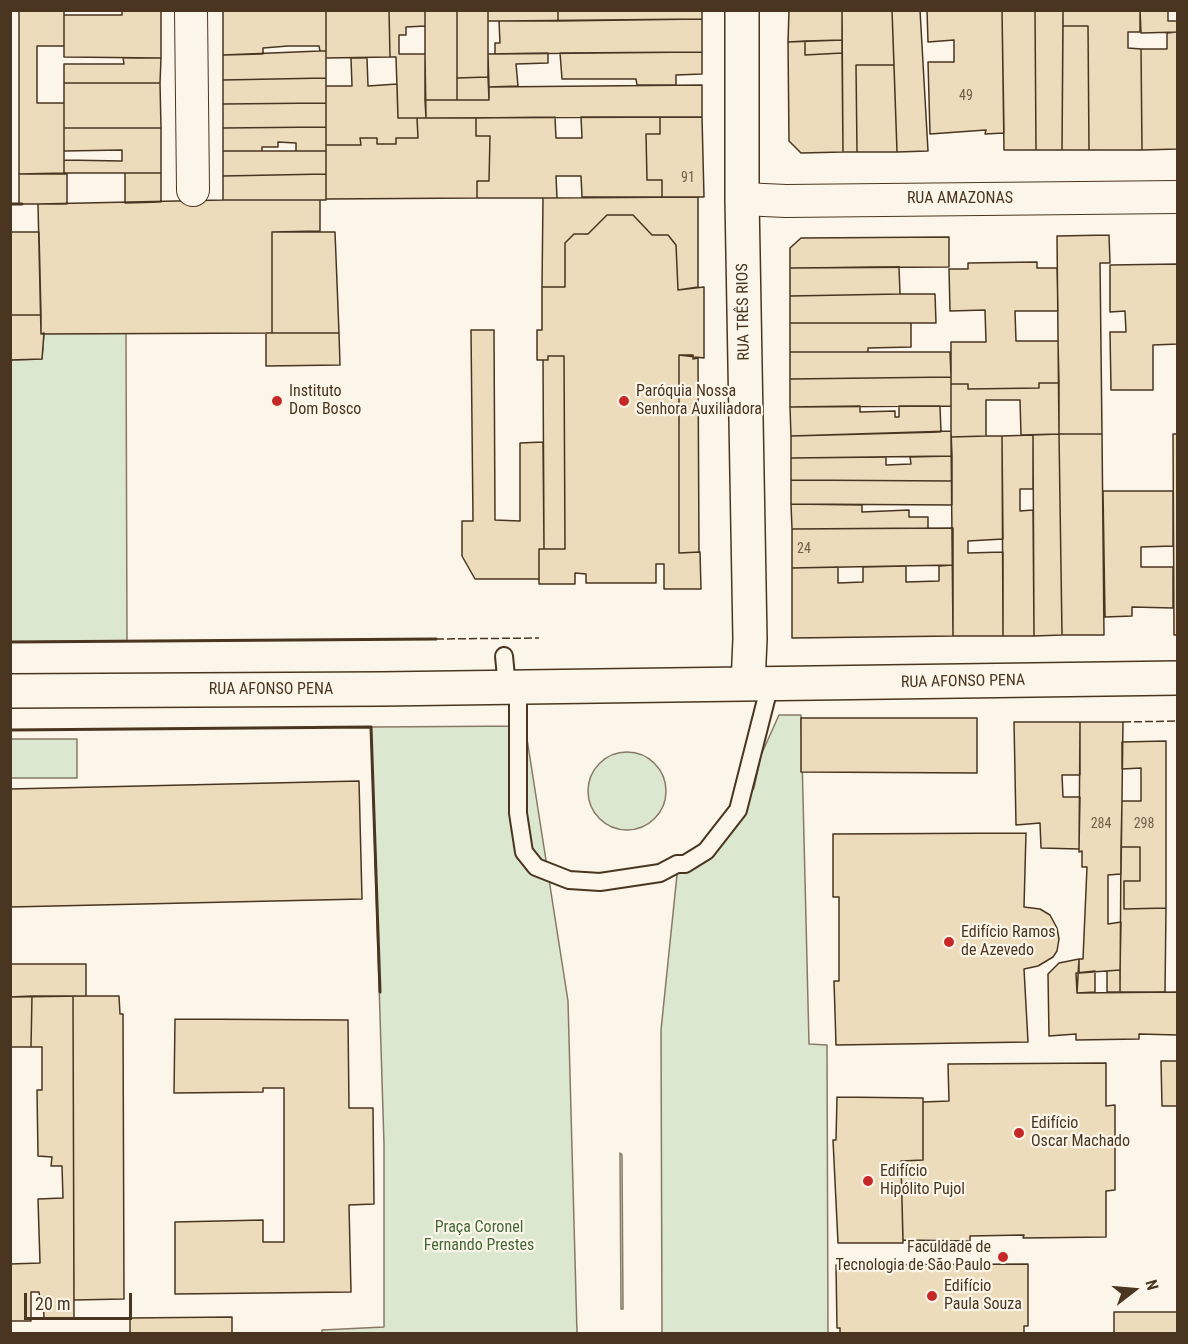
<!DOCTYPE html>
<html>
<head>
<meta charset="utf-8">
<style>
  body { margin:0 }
  #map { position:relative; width:1188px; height:1344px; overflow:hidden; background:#fbf6e9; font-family:"Roboto Condensed",sans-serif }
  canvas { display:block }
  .frame { position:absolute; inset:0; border:12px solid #4a3520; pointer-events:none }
  .north { position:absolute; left:1104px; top:1260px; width:60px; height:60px; -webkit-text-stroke:4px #fbf6e9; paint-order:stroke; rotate:74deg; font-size:16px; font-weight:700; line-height:24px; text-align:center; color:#4a3520 }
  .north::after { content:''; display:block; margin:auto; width:21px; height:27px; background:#4a3520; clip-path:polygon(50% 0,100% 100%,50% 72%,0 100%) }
  .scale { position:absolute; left:24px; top:1293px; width:108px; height:27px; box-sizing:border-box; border:3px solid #4a3520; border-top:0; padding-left:8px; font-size:18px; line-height:21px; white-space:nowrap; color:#4a3520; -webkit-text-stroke:4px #fbf6e9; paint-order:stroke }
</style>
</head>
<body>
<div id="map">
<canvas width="1188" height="1344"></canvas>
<div class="frame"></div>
<div class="north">N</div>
<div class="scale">20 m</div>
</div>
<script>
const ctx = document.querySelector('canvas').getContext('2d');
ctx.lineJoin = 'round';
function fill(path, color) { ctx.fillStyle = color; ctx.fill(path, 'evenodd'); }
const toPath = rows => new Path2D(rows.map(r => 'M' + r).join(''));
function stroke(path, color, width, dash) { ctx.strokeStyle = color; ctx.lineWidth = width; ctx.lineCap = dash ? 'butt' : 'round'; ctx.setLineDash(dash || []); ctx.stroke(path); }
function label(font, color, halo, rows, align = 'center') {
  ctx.font = font + ' "Roboto Condensed",sans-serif'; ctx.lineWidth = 4.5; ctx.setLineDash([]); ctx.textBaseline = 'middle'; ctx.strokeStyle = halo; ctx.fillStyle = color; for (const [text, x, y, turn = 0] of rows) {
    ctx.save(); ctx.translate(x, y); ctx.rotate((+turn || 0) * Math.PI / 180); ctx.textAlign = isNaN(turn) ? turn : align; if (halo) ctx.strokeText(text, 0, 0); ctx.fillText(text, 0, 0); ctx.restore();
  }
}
const green = toPath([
  [44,333,126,333,127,641,11,642,10,360,42,359,44,333],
  [779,715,801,715,809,1044,827,1045,828,1333,662,1334,661,1030,678,865,735,815,754,788,761,755,779,715],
  [525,726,568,1001,577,1333,322,1334,322,1330,384,1327,384,1144,371,727,525,726],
  [11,739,77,739,77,778,11,778,11,739],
  '588 791a39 39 0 1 1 78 0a39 39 0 1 1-78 0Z',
  [620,1153,622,1155,623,1309,621,1309,620,1153]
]);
fill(green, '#dce7d0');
stroke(green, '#887966', 1.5);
const building = toPath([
  [19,10,64,10,64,46,37,46,37,103,64,103,64,173,19,174,19,10],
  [122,10,161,10,161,58,64,57,64,15,122,15,122,10],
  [223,10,326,10,326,51,320,51,319,46,288,46,263,48,263,54,223,55,223,10],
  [326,10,389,10,390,57,326,58,326,10],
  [389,10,425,10,425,26,406,27,406,35,399,35,399,54,425,54,426,118,398,118,396,57,390,57,389,10],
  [425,10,457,10,457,100,425,100,425,10],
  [457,10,488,10,488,77,457,78,457,10],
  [488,10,558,10,558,21,488,21,488,10],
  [558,10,702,10,702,19,558,21,558,10],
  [789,10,842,10,842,40,788,42,789,10],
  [842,10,892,10,894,65,856,65,857,152,843,152,842,10],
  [892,10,920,10,928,151,897,152,892,10],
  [927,10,1002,10,1004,133,985,134,986,130,930,134,928,62,954,62,954,40,928,42,927,10],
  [1002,10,1035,10,1036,150,1004,150,1002,10],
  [1035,10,1063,10,1062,150,1036,150,1035,10],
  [1063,10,1140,10,1140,32,1128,32,1128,48,1141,49,1142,150,1089,150,1088,26,1063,26,1063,10],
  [1140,10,1168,10,1168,21,1178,21,1178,32,1141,33,1140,10],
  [702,19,702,52,495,54,495,43,500,43,499,21,702,19],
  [1063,26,1088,26,1089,150,1062,150,1063,26],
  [1177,32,1178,149,1142,150,1141,49,1167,49,1167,33,1177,32],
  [842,40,842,53,805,55,805,41,842,40],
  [805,41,805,55,842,53,843,152,801,153,789,141,788,42,805,41],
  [320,51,326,51,326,78,223,80,223,55,320,51],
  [702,52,702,74,676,75,676,85,637,85,636,79,562,79,560,53,702,52],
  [548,53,548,63,516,64,518,86,489,87,488,54,548,53],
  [123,58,161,58,160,83,64,83,64,64,124,64,123,58],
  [351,58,367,58,368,86,397,84,398,118,417,118,418,138,396,138,396,144,377,144,377,138,360,138,361,145,326,145,326,86,352,86,351,58],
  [856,65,894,65,897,152,857,152,856,65],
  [488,77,489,100,457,100,457,78,488,77],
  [326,78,326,103,223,104,223,80,326,78],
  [64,83,160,83,161,128,64,128,64,83],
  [702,85,702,117,426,118,425,100,489,100,489,87,702,85],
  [326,103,326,127,223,128,223,104,326,103],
  [555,117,556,138,582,138,581,117,660,117,660,134,646,134,647,180,662,180,662,197,582,197,581,176,556,176,557,198,477,198,477,181,489,181,490,136,476,136,476,118,555,117],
  [660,117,702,117,704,197,662,197,662,180,647,180,646,134,660,134,660,117],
  [417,118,476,118,476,136,490,136,489,181,477,181,477,198,326,199,326,145,361,145,360,138,377,138,377,144,396,144,396,138,418,138,417,118],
  [326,127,326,151,296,151,296,143,278,142,278,147,262,147,262,151,223,151,223,128,326,127],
  [64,128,161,128,161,173,64,173,64,160,122,161,122,150,64,151,64,128],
  [223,151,326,151,326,174,223,176,223,151],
  [125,173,161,173,161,202,125,203,125,173],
  [19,174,67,174,67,204,19,204,19,174],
  [326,174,326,200,223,200,223,176,326,174],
  [698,197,698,287,678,290,676,245,668,235,652,235,633,215,607,215,588,234,574,234,565,243,565,287,542,287,543,198,698,197],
  [223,200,320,200,320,231,272,232,272,333,41,334,38,204,223,200],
  [607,215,633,215,652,235,668,235,676,245,678,290,704,287,704,358,679,355,679,553,700,552,701,589,664,589,664,564,656,564,656,583,586,583,586,574,575,573,575,584,539,584,539,549,565,549,564,356,548,356,548,360,537,360,537,330,542,330,542,287,565,287,565,243,574,234,588,234,607,215],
  [10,232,39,232,41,315,10,315,10,232],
  [272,232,335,232,339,333,272,333,272,232],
  [1109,235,1110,263,1100,263,1102,434,1059,434,1057,236,1109,235],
  [949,237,949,267,790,268,790,248,801,238,949,237],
  [1037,262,1037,268,1057,268,1058,311,1015,311,1016,341,1058,341,1059,383,1039,383,1039,388,968,389,968,384,951,384,951,342,986,342,985,310,950,311,949,269,968,269,968,263,1037,262],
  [1178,264,1178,344,1153,345,1153,390,1111,390,1110,332,1126,332,1125,311,1110,312,1110,265,1178,264],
  [899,267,900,294,790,296,790,268,899,267],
  [900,294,935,294,936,323,790,323,790,296,900,294],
  [10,315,41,315,41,334,44,333,42,359,10,360,10,315],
  [790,323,911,323,911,347,868,348,868,352,790,352,790,323],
  [471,330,494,330,495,520,520,521,520,443,543,442,544,549,539,549,539,579,475,579,462,556,462,521,473,521,471,330],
  [266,333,339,333,340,365,266,366,266,333],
  [790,352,950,352,951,377,790,379,790,352],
  [679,355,693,355,693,359,698,358,699,552,679,553,679,355],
  [548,356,564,356,565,549,544,549,543,360,548,360,548,356],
  [951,377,951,406,790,407,790,379,951,377],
  [1039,383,1059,383,1059,434,1021,435,1020,400,986,400,986,436,951,437,951,384,968,384,968,389,1039,388,1039,383],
  [860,406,860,412,895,411,895,417,899,417,899,406,940,406,941,432,791,436,790,407,860,406],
  [951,431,952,456,791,458,791,436,951,431],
  [1059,434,1062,635,1034,636,1033,435,1059,434],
  [1059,434,1102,434,1104,635,1062,635,1059,434],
  [1173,434,1178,434,1178,635,1174,635,1173,434],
  [1033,435,1033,489,1020,489,1020,511,1033,510,1034,636,1003,636,1002,436,1033,435],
  [986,436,1002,436,1003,539,968,541,968,553,1003,552,1003,636,953,636,951,437,986,436],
  [952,456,952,481,791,480,791,458,886,457,886,465,911,464,910,457,952,456],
  [791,480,952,481,952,505,791,504,791,480],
  [1103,491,1173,491,1173,546,1141,547,1141,567,1173,567,1173,608,1132,607,1132,616,1105,617,1103,491],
  [791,504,862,505,862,512,909,510,909,517,928,517,928,528,792,529,791,504],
  [953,528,953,565,792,568,792,529,953,528],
  [953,565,953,636,792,638,792,568,838,567,838,583,863,582,863,567,906,566,906,582,939,581,939,566,953,565],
  [801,718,977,718,977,773,801,772,801,718],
  [1014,722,1080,722,1080,775,1062,775,1063,797,1080,797,1079,849,1041,848,1040,823,1016,825,1014,722],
  [1080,722,1123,722,1121,874,1108,875,1108,924,1121,922,1120,970,1079,973,1079,959,1083,959,1087,867,1082,867,1082,851,1079,852,1080,722],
  [1166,741,1166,908,1124,909,1124,881,1140,881,1140,847,1121,847,1122,801,1141,801,1141,768,1122,769,1122,742,1166,741],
  [359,781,362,899,10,907,10,789,359,781],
  [1026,833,1024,907,1040,909,1050,915,1057,928,1059,939,1057,951,1053,957,1038,966,1024,969,1028,1042,836,1045,834,981,839,981,839,897,833,897,833,834,1026,833],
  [1121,847,1140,847,1140,881,1124,881,1124,909,1166,908,1165,992,1120,992,1121,847],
  [1079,959,1077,993,1178,992,1178,1035,1139,1034,1139,1039,1076,1040,1076,1034,1049,1036,1048,974,1059,963,1079,959],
  [10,964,86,964,86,996,10,997,10,964],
  [1120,970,1120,992,1107,992,1107,971,1120,970],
  [1095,971,1095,992,1077,993,1076,973,1095,971],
  [32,996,73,996,74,1319,44,1318,43,1297,40,1298,39,1292,31,1292,31,1321,10,1321,10,1264,40,1263,38,1199,63,1198,62,1166,51,1166,52,1157,38,1156,37,1090,42,1090,42,1047,31,1047,32,996],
  [32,996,31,1047,10,1047,10,997,32,996],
  [73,996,119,996,120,1014,123,1014,124,1299,74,1300,73,996],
  [175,1019,348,1020,349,1108,373,1108,374,1204,349,1205,351,1292,175,1294,175,1222,263,1220,263,1242,284,1242,284,1088,263,1088,263,1092,174,1093,175,1019],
  [1161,1061,1178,1061,1178,1106,1162,1106,1161,1061],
  [1106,1063,1106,1106,1115,1105,1115,1190,1106,1191,1106,1237,1023,1238,1024,1235,970,1236,970,1241,903,1240,901,1161,923,1160,923,1102,949,1101,948,1064,1106,1063],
  [837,1097,923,1098,923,1160,901,1161,903,1243,838,1243,833,1140,836,1140,837,1097],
  [1028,1264,1028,1326,1024,1326,1024,1334,840,1334,840,1328,837,1328,836,1265,1028,1264],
  [1114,1312,1178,1312,1178,1334,1114,1334,1114,1312],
  [232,1317,232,1334,130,1334,130,1318,232,1317]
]);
fill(building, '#ecdcbc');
stroke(building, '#4a3520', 1.5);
const lane = toPath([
  [504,656,507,687],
  [518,688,518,813,524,852,536,867,569,880,600,882,660,873,677,864,685,864,706,851,738,810,770,684]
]);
const street = toPath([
  [191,10,193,190],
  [742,199,786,201,1178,197]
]);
const secondary = toPath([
  [742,10,742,199,750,639,748,684],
  [10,691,381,689,1178,678]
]);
stroke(lane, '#4a3520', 20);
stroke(street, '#4a3520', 34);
stroke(secondary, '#4a3520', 36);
stroke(lane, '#fbf6e9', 16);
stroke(street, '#fbf6e9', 32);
stroke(secondary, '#fbf6e9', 33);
stroke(toPath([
  [436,639,539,638],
  [1123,722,1178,721]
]), '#4a3520', 1.5, [8, 3]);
stroke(toPath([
  [10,204,22,204],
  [10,642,436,639],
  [10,730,371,727,380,992]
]), '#4a3520', 3);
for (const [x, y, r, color] of [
  [277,401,6,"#c62828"],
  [624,401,6,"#c62828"],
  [949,942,6,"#c62828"],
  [1019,1133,6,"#c62828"],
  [868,1181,6,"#c62828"],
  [1003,1257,6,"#c62828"],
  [932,1296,6,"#c62828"]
]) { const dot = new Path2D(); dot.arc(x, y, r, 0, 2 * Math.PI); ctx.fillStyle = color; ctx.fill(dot); stroke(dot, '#fbf6e9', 2); }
label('14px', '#725f47', null, [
  ["49",966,96],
  ["91",688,178],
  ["24",804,549],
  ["284",1101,824],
  ["298",1144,824]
]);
label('16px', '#4a3520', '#fbf6e9', [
  ["RUA AMAZONAS",960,199],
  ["RUA TRÊS RIOS",744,312,-91],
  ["RUA AFONSO PENA",963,682,-1],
  ["RUA AFONSO PENA",271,690]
]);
label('16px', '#4a3520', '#fbf6e9', [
  ["Instituto",289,392],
  ["Dom Bosco",289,410],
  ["Paróquia Nossa",636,392],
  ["Senhora Auxiliadora",636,410],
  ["Edifício Ramos",961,933],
  ["de Azevedo",961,951],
  ["Edifício",1031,1124],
  ["Oscar Machado",1031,1142],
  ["Edifício",880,1172],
  ["Hipólito Pujol",880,1190],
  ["Faculdade de",991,1248,"right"],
  ["Tecnologia de São Paulo",991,1266,"right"],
  ["Edifício",944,1287],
  ["Paula Souza",944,1305]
], 'left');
label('16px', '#436837', '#fbf6e9', [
  ["Praça Coronel",479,1228],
  ["Fernando Prestes",479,1246]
]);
</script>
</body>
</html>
